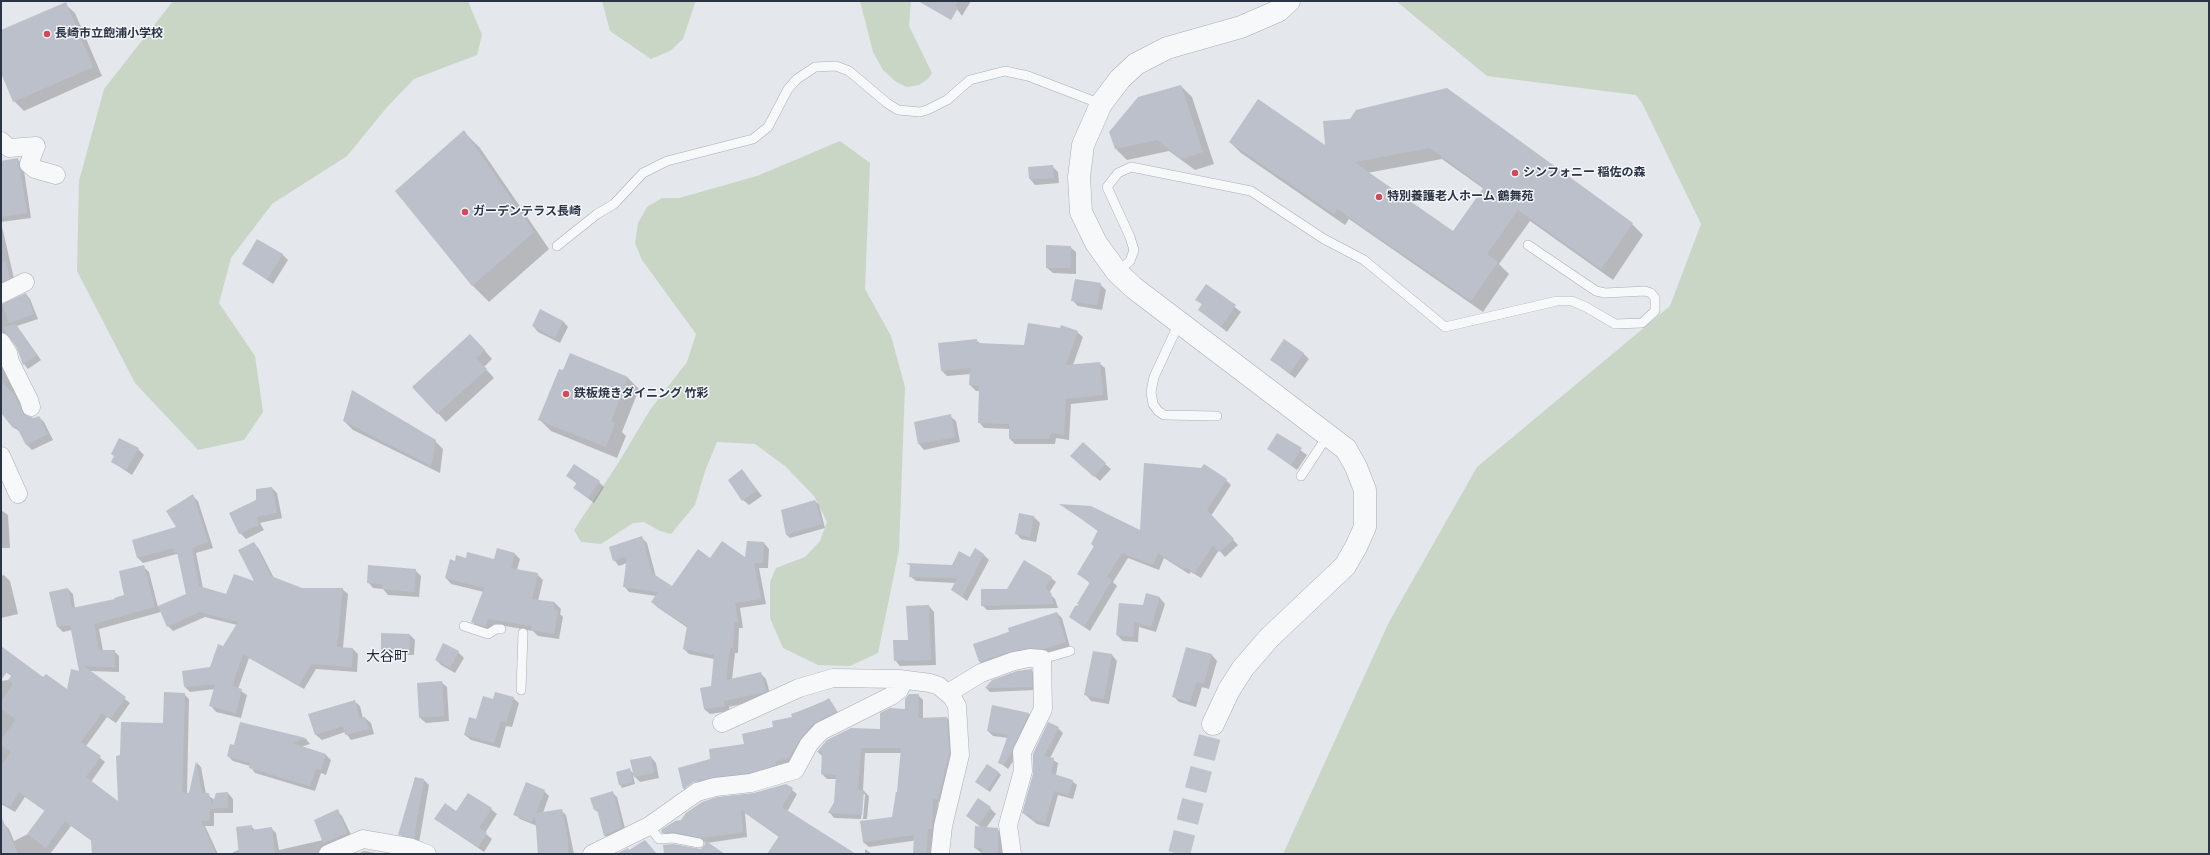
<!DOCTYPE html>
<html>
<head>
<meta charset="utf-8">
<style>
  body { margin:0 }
  #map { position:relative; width:2210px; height:855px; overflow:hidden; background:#e4e7ec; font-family:Poppins,sans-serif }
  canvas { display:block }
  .frame { position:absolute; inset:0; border:2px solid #2b3445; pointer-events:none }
</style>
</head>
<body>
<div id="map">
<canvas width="2210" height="855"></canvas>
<div class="frame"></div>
</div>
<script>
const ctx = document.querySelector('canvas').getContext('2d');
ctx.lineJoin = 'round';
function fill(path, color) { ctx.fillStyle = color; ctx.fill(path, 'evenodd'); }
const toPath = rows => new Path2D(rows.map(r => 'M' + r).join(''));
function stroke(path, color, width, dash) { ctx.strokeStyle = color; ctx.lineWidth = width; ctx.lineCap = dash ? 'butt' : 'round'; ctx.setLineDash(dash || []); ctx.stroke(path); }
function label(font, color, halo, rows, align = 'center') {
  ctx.font = font + ' Poppins,"Noto Sans JP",sans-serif'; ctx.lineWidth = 3; ctx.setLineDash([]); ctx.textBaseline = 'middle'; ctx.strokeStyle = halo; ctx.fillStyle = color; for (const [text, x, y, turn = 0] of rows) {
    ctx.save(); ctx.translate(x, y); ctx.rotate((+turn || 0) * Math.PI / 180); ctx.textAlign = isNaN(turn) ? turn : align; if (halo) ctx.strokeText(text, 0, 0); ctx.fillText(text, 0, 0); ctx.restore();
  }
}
fill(toPath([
  [173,1,468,1,482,35,477,55,414,79,388,106,347,156,272,204,231,258,219,303,255,356,263,412,244,440,198,450,135,383,77,271,79,181,104,89],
  [602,1,698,1,695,3,683,39,670,51,651,59,610,31],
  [860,1,911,1,909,26,932,73,928,79,919,85,907,87,896,82,883,70,873,52],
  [1396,1,2209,1,2209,854,1283,854,1389,622,1477,467,1670,306,1701,224,1642,103,1636,95,1487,76],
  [840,141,870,163,865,289,891,336,905,387,899,550,878,653,850,666,818,665,783,648,770,618,770,582,776,568,805,557,820,541,827,522,814,496,785,466,755,444,717,442,705,471,695,505,671,534,660,531,644,522,633,523,601,544,581,542,574,530,617,465,650,410,687,362,696,334,642,260,635,243,638,223,647,207,662,198,679,198,757,176]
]), '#c9d6c5');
fill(toPath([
  [951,1,971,1,962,16],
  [65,4,75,13,102,76,24,111,14,101,1,71,1,31],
  [1181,86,1192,97,1214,164,1195,170,1169,151,1127,160,1116,149],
  [1447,89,1632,224,1643,235,1613,280,1530,221,1499,264,1509,274,1483,312,1349,219,1345,225,1241,153,1230,142,1326,147,1350,120],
  [1442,159,1484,189,1454,232,1367,173],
  [464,132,480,148,549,249,489,302,472,285],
  [17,159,23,164,31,218,1,222,15,283,1,288,1,162],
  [1052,166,1058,172,1059,183,1035,185,1030,179,1029,168],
  [1070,247,1076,252,1076,274,1053,273,1047,268],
  [282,254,288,260,273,284,243,264],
  [1100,284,1106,290,1102,310,1078,306,1072,300],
  [1207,285,1241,312,1227,332,1199,310,1202,305,1197,299],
  [26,294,30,299,38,319,17,326,41,360,28,369,24,364,13,339,5,336,1,338,1,304,6,305],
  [563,321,568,327,560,343,538,332,533,326],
  [1077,332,1083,337,1073,365,1099,363,1105,368,1108,400,1071,404,1069,440,1056,438,1055,444,1015,444,1010,439,1010,429,984,428,979,422,980,391,976,391,970,385,971,374,947,376,942,371,976,340,981,344,1025,346],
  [479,344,492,359,484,367,494,378,446,422,414,387],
  [1303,353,1309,359,1295,378,1271,360],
  [1,362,27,416,34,419,39,417,44,422,53,440,32,450,26,444,21,432,14,428,1,411],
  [628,378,639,389,622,432,626,436,617,458,551,431,540,420],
  [950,416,956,421,960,442,924,450,919,444,915,423],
  [344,421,434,440,443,449,440,473,353,430],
  [1278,434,1307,455,1297,470,1268,449],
  [138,449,144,455,132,475,112,462],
  [1077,461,1105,464,1111,469,1100,481],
  [742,471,762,496,749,505,743,500],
  [567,475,599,482,604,487,594,503,574,488,577,484],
  [1226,480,1231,485,1211,516,1238,545,1225,557,1219,550,1201,578,1191,572,1189,574,1164,558,1159,570,1128,558,1113,582,1117,586,1090,631,1070,617,1080,606,1078,604,1090,583,1078,574,1095,547,1092,544,1098,531,1062,505,1141,532],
  [272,488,277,493,282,518,260,523,264,530,246,539,240,533,257,501],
  [192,495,198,501,213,548,196,553,203,588,227,595,256,583,254,543,259,549,274,578,302,589,342,589,348,594,343,648,353,649,358,654,357,672,316,669,304,689,249,658,238,689,247,695,241,718,216,712,211,706,215,689,190,692,185,687,211,668,237,625,205,617,173,631,168,626,161,612,99,629,103,651,114,651,119,656,119,672,89,671,130,703,116,723,107,717,86,746,105,762,91,782,120,803,121,756,164,724,184,694,189,699,187,794,189,794,197,763,201,767,206,794,215,800,228,793,233,799,233,813,214,813,214,826,205,826,218,854,93,854,92,841,71,826,50,854,1,854,1,825,3,823,9,829,14,841,28,834,45,811,25,797,15,812,1,804,1,681,16,679,1,669,1,648,43,679,67,691,80,672,72,630,63,632,58,627,68,589,73,594,75,608,116,600,125,595,144,567,149,572,158,607,187,594,179,556,177,554,143,563,138,558,133,541,177,527],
  [815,501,819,505,825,528,790,538,786,534],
  [1,510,8,515,10,548,1,548],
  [1020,514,1034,517,1040,523,1036,542,1021,539,1016,533],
  [642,538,647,543,656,577,672,588,710,559,746,558,764,543,769,549,768,568,759,568,766,604,740,608,743,628,739,628,738,653,735,653,732,680,761,674,766,679,771,697,729,707,730,711,710,714,704,709,712,687,714,659,689,654,684,649,688,628,657,607,652,602,656,596,629,592,624,586,627,563,619,566,614,560],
  [515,554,520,559,517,570,537,574,543,580,538,601,555,603,561,609,560,614,563,617,559,639,538,636,533,631,494,624,491,632,478,627,472,622,484,592,451,584,446,578,455,562,466,559,494,560],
  [984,555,989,560,967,601,952,589,956,583,916,581,910,576,911,566,908,564,952,566],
  [415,570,421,576,419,597,388,595,383,589,373,588,368,582],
  [4,575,10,581,18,614,1,618,1,576],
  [1051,578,1056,582,1049,593,1055,599,1058,608,987,610,982,605,1007,590],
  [1147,594,1160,598,1165,604,1156,632,1139,627,1138,642,1123,641,1117,635,1143,606],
  [929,606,934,612,936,665,900,666,895,660,909,641],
  [1057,613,1062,618,1070,647,985,667,980,662,975,645],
  [410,635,415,640,414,655,387,655,382,649],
  [1187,648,1212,655,1217,661,1209,689,1202,687,1196,707,1179,702,1173,696],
  [458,652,464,658,455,673,441,665,436,660],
  [1094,652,1112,655,1117,661,1109,704,1091,701,1086,695],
  [1031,670,1035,674,1036,690,990,692,986,688,993,681],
  [441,682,447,687,449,721,426,723,420,718],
  [918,695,923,700,923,719,947,718,952,724,954,759,943,804,938,802,937,834,931,854,914,854,919,840,869,847,863,842,893,818,898,794,901,753,865,753,863,790,869,796,867,819,863,819,865,794,863,794,861,819,834,818,830,813,835,802,837,779,827,779,822,774,823,757,818,752,828,740,881,730,906,710],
  [513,698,519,703,512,727,506,726,500,748,471,740,465,735,494,700],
  [829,699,841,717,819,729,805,744,795,763,780,767,780,770,755,778,718,782,699,787,689,793,684,788,679,769,711,759,710,750,745,745,743,734,774,727,773,722,794,717,793,714],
  [698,778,699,780,686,788,686,786],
  [354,701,360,706,363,718,365,718,371,723,374,734,351,740,345,732,322,740,316,735,310,715],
  [993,707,1029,714,1034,719,1016,757,1008,769,999,762,1008,738,993,736,988,731],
  [241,723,306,739,310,744,301,747,326,755,331,760,326,775,321,773,315,791,255,773,250,766,233,761,228,756,234,746],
  [1058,728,1063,733,1050,758,1058,763,1056,775,1072,781,1077,785,1073,799,1058,795,1049,827,1037,824,1023,813,1034,774],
  [651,757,656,763,659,778,640,782,633,775,635,784,622,788,620,785,617,773,630,770,634,774],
  [998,772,1001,775,990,792,979,784],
  [424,780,429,785,419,843,405,840,400,834],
  [786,785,797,794,787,812,855,854,768,854,779,837,745,813,747,837,707,843,724,854,665,854,701,850,706,845,705,842,680,837,668,837,663,832,682,821,754,794],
  [544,791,549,796,543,813,561,810,566,815,574,854,539,854,537,826,520,819,515,814],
  [612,792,617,797,626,832,610,840,605,836,600,814,595,810],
  [990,808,996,814,986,828,997,829,1002,833,1002,854,983,854,975,848,982,828,967,816],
  [491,809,497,814,485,833,492,839,484,852,435,819,457,812],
  [337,811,342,816,353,839,324,854,230,854,240,849,251,826,256,831,271,828,276,833,279,850,323,840],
  [865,849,872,854,865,854],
  [364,851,382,854,357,854]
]), '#0003');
fill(toPath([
  [918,1,958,1,955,6,958,8,951,20],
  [66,2,93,67,13,102,1,73,1,30],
  [1181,85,1203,152,1182,159,1157,140,1115,149,1109,132,1138,97],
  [1447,88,1633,223,1601,269,1518,210,1487,254,1498,262,1471,301,1337,209,1334,214,1229,142,1258,99,1325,145,1323,121,1350,119,1356,110],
  [1430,148,1484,187,1453,231,1354,162],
  [464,130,534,232,472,286,395,191],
  [18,158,27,213,1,217,1,161],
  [1053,165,1054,178,1029,179,1028,167],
  [257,239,283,254,267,279,242,264],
  [1046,245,1071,246,1070,268,1046,268],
  [6,261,10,278,1,282,1,262],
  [1075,279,1101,283,1097,305,1071,301],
  [1206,284,1236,305,1221,327,1198,310,1202,304,1195,300],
  [26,293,34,314,9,323,2,304],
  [540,309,563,321,555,338,532,326],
  [1028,323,1060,328,1061,325,1078,331,1066,365,1100,362,1103,395,1066,399,1064,435,1051,433,1049,439,1009,439,1009,424,978,423,979,386,969,385,970,368,941,371,938,343,977,339,977,343,1024,345],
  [15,324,37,355,23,365,17,348,5,332,4,327],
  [470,334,485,350,476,358,487,369,437,414,412,387],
  [1284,339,1304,353,1290,373,1270,360],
  [570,353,628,377,611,421,615,424,606,447,538,420,559,369,563,370],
  [1,382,14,394,24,415,34,418,39,416,48,434,26,445,16,426,13,428,1,413],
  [352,390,436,440,431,466,343,421],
  [951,414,955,437,918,444,914,422],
  [1277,433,1302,448,1291,465,1267,449],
  [119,438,139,448,126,470,111,462,114,456,111,454],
  [1083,442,1106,463,1094,477,1070,456],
  [1144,463,1201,468,1204,464,1227,479,1207,510,1234,539,1219,552,1213,545,1195,573,1185,567,1184,569,1158,553,1153,565,1122,553,1107,577,1112,580,1084,627,1069,617,1075,606,1082,604,1077,604,1090,582,1077,574,1094,546,1091,544,1098,530,1059,504,1091,506,1140,530],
  [574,464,600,481,588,498,573,488,577,483,566,476],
  [742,469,757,490,742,501,728,480],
  [272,487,277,513,256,517,259,525,239,534,229,513,256,500,256,489],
  [193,494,208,542,192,548,199,586,226,594,234,574,254,581,238,550,254,542,271,576,302,588,343,588,337,647,353,648,352,667,311,664,299,685,243,654,232,686,242,689,236,713,209,706,215,684,184,687,182,671,210,667,218,644,223,646,238,622,199,612,167,627,158,606,186,594,177,552,175,553,173,548,137,558,132,540,176,527,166,511],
  [815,500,822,524,786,535,781,510],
  [1019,513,1034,516,1030,537,1015,534],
  [642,536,652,573,672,586,698,549,710,558,722,541,745,557,747,541,764,542,763,563,754,563,761,599,735,603,738,622,734,623,733,648,730,648,726,680,761,672,766,692,724,701,725,706,704,709,700,688,711,686,714,655,683,649,687,626,651,602,658,592,623,587,627,556,613,561,609,547],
  [497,548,515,553,511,568,538,573,532,599,555,602,554,610,558,611,554,634,531,630,532,626,488,619,485,627,471,622,484,588,445,578,450,559,455,561,456,555,466,558,467,552,494,559],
  [975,548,984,554,962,597,951,590,957,578,909,577,910,565,906,563,952,565,959,551,970,557],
  [1024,560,1052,577,1045,588,1051,593,1054,604,981,606,981,589,1007,589],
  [144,565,155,607,94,624,99,650,115,650,115,667,84,666,126,697,110,719,102,713,81,742,101,756,86,777,118,801,116,756,120,755,121,722,163,723,164,692,185,693,182,792,189,793,196,761,202,793,209,793,212,806,216,793,228,792,228,808,210,809,209,821,201,821,216,854,92,854,91,840,65,821,46,848,27,834,45,810,19,792,10,807,1,802,1,766,11,752,1,745,1,740,16,719,1,709,1,701,13,684,8,680,12,675,7,672,1,680,1,646,43,677,46,674,67,689,71,669,79,671,70,625,57,627,49,592,68,588,72,608,115,599,114,598,124,595,119,571],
  [368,565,416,569,414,592,382,589,382,584,367,583],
  [1146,593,1160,597,1151,627,1134,622,1133,637,1116,635,1119,603,1143,605],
  [929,605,931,660,894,661,893,640,908,640,906,606],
  [1057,612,1066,642,1043,649,1028,648,1012,651,979,662,973,644,1009,632,1008,628],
  [381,633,410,634,409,650,381,650],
  [443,643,459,651,450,668,435,660],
  [1186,647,1212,654,1204,684,1196,682,1190,702,1172,697],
  [1093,651,1112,654,1104,699,1084,695],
  [1032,669,1032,687,985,688,992,680,1017,671],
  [442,681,444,716,419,718,417,683],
  [495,692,514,697,506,722,501,721,494,743,464,735,469,717,476,719,483,696,493,699],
  [909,694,919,694,918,718,947,717,949,753,938,800,933,798,932,829,928,829,926,854,913,854,914,835,863,842,860,821,892,817,896,792,897,792,901,748,861,748,858,790,864,790,862,815,828,813,834,802,836,775,821,774,822,751,817,752,827,740,851,728,880,729,880,713,890,708,905,709,905,699],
  [829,698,837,711,813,724,800,739,789,758,775,761,776,765,749,773,714,777,694,782,683,789,678,768,710,759,709,749,744,744,742,734,773,727,772,721,792,717,791,714,820,704],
  [355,700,359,718,365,717,369,729,345,735,343,726,315,735,308,714],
  [992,705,1029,713,1012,752,1003,765,998,763,1008,735,987,731],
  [240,722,306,738,292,743,326,754,321,770,316,769,310,786,249,768,250,763,227,756,230,744,234,745],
  [1048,722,1059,727,1044,756,1054,758,1051,773,1073,780,1068,795,1054,791,1045,823,1031,819,1032,816,1022,813,1033,774,1033,754],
  [651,756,654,773,634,777,630,760],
  [987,764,999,772,987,790,975,782],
  [630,768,633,782,619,785,616,772],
  [415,777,424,779,414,838,398,835],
  [526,782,545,790,536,813,562,809,568,839,568,854,538,854,535,815,532,822,513,815],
  [786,784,793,788,782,807,856,854,767,854,779,836,741,810,743,832,702,838,674,832,662,833,661,830,675,821,681,820,686,813,702,802,717,797,754,793],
  [613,791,622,827,604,836,597,809,594,810,590,798],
  [468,793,492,808,479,828,487,833,478,847,434,819,445,803,456,811],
  [978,798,991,807,979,825,966,816],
  [338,809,347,833,323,843,314,820],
  [1,816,18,854,1,854],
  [252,825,252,830,272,827,275,854,239,854,236,827],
  [975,826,998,828,998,854,982,854,982,848,974,848],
  [703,839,725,854,664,854,663,845,673,844,701,849,705,844],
  [645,840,657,854,616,854,628,848,629,850]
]), '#bbc0ca');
stroke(toPath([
  [1179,854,1213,724]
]), '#bfc3cb', 22, [22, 11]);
const service = toPath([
  [557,246,597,214,614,204,643,173,667,161,753,139,768,127,788,89,797,79,815,67,836,66,849,71,887,103,898,110,920,112,927,110,947,100,970,80,1005,71,1028,76,1101,104],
  [1117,272,1130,261,1134,250,1130,237,1107,187,1118,173,1131,167,1251,191,1324,239,1364,260,1445,327,1557,301,1572,301,1586,307,1615,324,1642,323,1655,311,1655,298,1651,293,1645,291,1605,293,1596,291,1528,245],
  [1179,323,1154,377,1151,392,1153,404,1158,411,1164,415,1217,416],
  [1301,476,1328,435],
  [464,626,488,634,496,629,501,629],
  [1042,659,1070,651],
  [521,690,523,633],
  [649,826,659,839,673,838,699,843]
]);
const minor = toPath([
  [1,141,9,148,36,146,29,164,35,169,56,175],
  [1,294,25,282],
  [1,342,8,353,10,362,29,400,31,407],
  [1,456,18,494],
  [948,693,981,673,1014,661,1030,658,1042,659,1043,709,1022,752,1023,771,1008,825,1012,854],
  [722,723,799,688,833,678,899,679,930,683,939,686,952,697,957,706,960,755,943,826,940,854],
  [328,854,363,839,409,847,427,854],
  [592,854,649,826,697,792,715,787,751,783,795,770,809,744,821,731,891,696,899,690,904,680]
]);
const tertiary = toPath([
  [1213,724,1229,690,1243,668,1269,638,1345,566,1356,547,1365,527,1365,490,1356,467,1346,449,1134,288,1117,272,1096,243,1081,212,1079,177,1083,145,1101,104,1120,79,1136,64,1167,48,1241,27,1278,11,1289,1]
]);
stroke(service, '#a9aeb7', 10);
stroke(minor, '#a9aeb7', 19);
stroke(tertiary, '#a9aeb7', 23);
stroke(service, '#f7f8fa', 9);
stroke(minor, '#f7f8fa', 18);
stroke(tertiary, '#f7f8fa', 22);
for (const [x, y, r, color] of [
  [47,34,4,"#d1495b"],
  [1515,173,4,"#d1495b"],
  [1379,197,4,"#d1495b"],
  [465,212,4,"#d1495b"],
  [566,394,4,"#d1495b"]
]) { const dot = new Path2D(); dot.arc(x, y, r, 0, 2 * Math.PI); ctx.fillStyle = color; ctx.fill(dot); stroke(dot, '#f4f6f9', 1.5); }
label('bold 12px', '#2b3445', '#f4f6f9', [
  ["長崎市立飽浦小学校",55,34],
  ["シンフォニー 稲佐の森",1523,173],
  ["特別養護老人ホーム 鶴舞苑",1387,197],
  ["ガーデンテラス長崎",473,212],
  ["鉄板焼きダイニング 竹彩",574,394]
], 'left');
label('14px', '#1d2536', '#f4f6f9', [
  ["大谷町",387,657]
]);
</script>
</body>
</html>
